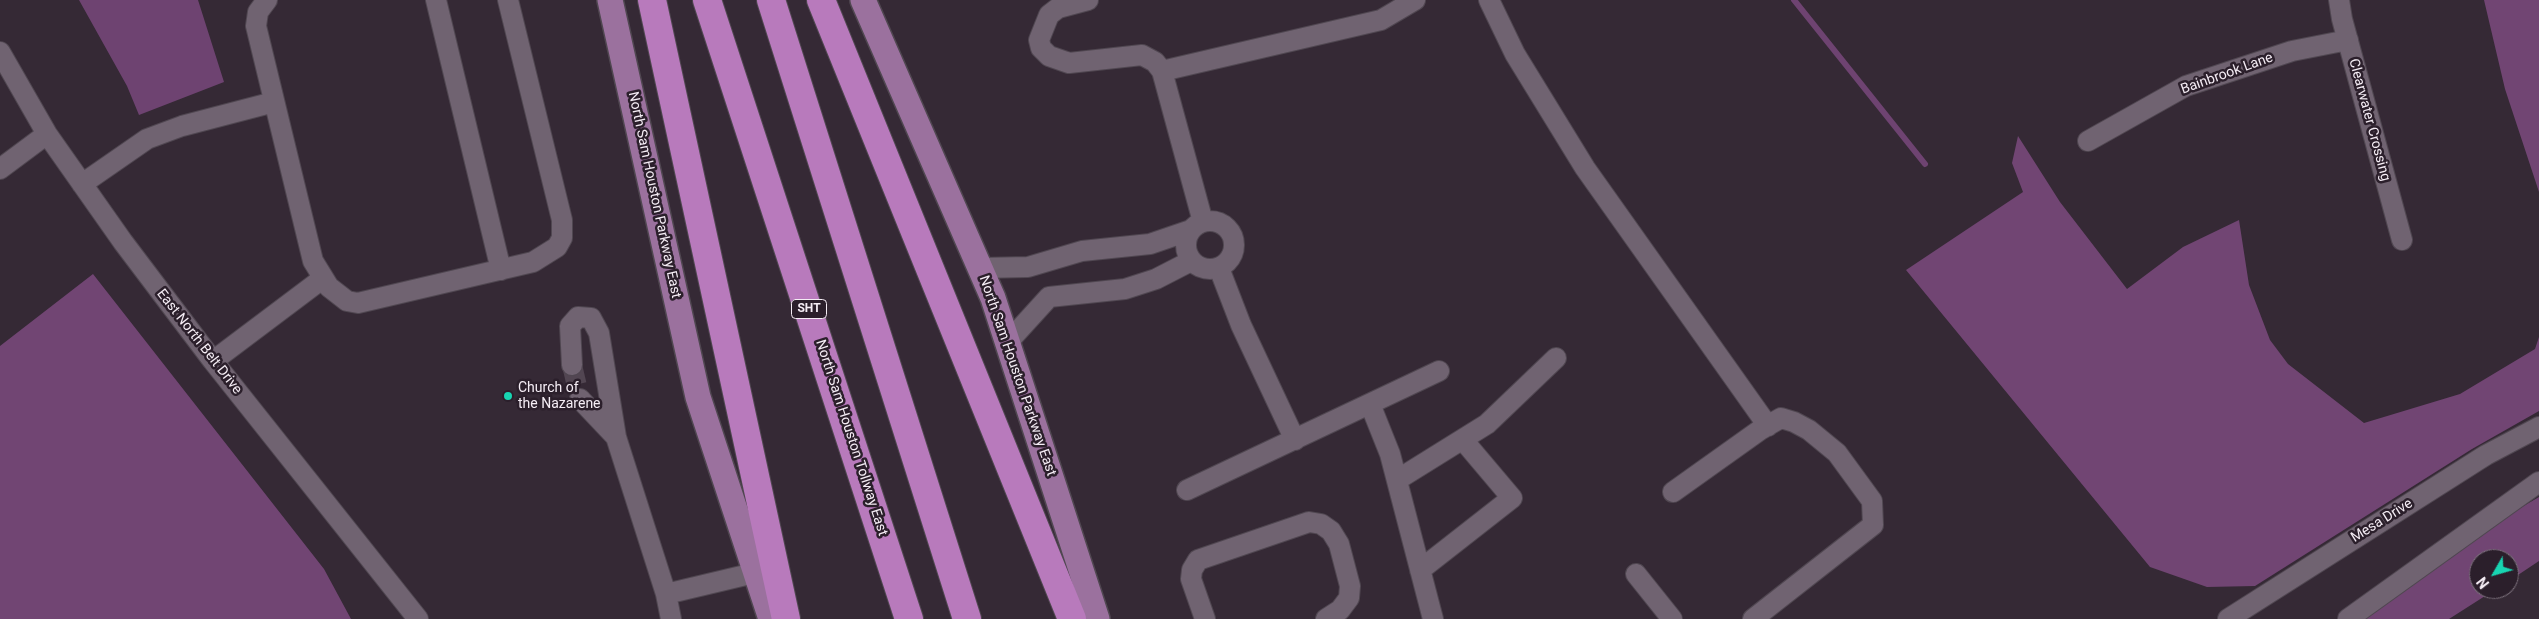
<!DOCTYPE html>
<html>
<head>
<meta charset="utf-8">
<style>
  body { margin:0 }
  #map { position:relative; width:2539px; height:619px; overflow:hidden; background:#352935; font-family:Roboto,sans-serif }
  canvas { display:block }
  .north { position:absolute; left:2469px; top:549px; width:50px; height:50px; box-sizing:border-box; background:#2b1f2b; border:1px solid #7c717c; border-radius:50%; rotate:232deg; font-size:14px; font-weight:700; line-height:20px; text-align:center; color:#f5edf5 }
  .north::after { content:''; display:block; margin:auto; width:18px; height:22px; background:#18d5b2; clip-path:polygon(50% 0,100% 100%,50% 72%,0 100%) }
</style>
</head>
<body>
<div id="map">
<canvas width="2539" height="619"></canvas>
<div class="north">N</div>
</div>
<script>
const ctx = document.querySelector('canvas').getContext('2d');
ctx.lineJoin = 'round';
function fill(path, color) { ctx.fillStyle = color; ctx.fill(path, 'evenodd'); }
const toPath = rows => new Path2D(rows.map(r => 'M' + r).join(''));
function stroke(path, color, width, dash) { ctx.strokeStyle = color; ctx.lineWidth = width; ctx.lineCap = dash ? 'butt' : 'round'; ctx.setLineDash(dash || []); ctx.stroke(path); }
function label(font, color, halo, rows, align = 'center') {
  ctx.font = font + ' Roboto,sans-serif'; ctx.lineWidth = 5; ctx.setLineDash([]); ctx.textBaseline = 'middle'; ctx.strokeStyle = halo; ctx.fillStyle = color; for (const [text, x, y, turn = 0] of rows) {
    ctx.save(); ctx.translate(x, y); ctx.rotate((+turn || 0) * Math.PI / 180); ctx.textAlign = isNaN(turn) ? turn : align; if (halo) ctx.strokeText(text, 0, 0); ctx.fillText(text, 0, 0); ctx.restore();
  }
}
fill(toPath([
  [2484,0,2539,0,2539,192,2505,89],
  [2018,136,2060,202,2127,289,2183,247,2239,220,2249,285,2270,340,2288,364,2364,423,2460,394,2535,349,2539,337,2539,411,2472,449,2255,586,2207,587,2150,567,1906,270,2023,192,2012,163],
  [93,274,324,569,351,619,0,619,0,346],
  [2539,497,2539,561,2509,581,2509,559,2479,559,2479,589,2496,589,2449,619,2360,619,2515,511]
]), '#714573');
fill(toPath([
  [79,0,198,0,224,82,139,115,127,86]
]), '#6e4371');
stroke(toPath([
  [1794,0,1925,164]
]), '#6e4371', 6);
stroke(toPath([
  [572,365,580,399]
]), '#524652', 20, [20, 10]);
const minor = toPath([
  [267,0,258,12,256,26,313,261,329,287,347,301,358,303,533,262,557,247,562,238,562,220,508,0],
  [436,0,501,270],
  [1088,0,1058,8,1049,15,1039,40,1041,48,1049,56,1069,63,1142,55,1155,62,1162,71,1203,222],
  [1489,0,1515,54,1585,168,1768,426],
  [2339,0,2342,19,2402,240],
  [0,52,47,134,123,242,213,361,418,619],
  [1162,71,1381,20,1415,0],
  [2088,141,2186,86,2292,51,2348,40],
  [0,169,47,134],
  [82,184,147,139,182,126,274,102],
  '1186 245a24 24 0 1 1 48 0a24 24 0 1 1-48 0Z',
  [980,268,1028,267,1082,251,1150,244,1191,230],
  [1219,268,1241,325,1295,440],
  [1008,342,1049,297,1125,289,1156,279,1191,261],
  [213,361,322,279],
  [572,365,570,326,578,317,591,318,599,333,616,437,580,399],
  [1370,404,1390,454,1433,619],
  [616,437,666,594,771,569],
  [1397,480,1487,424,1556,358],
  [1187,490,1439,371],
  [1673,492,1760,430,1781,418,1794,422,1809,430,1837,453,1872,501,1873,525,1753,619],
  [1420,570,1512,498,1463,440],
  [1636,574,1672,619],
  [666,594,671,619],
  [1205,619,1191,579,1192,570,1198,560,1309,522,1321,524,1331,531,1339,544,1350,586,1349,598,1340,610,1326,619],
  [2228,619,2486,455,2539,427],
  [2348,619,2539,482]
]);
const major = toPath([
  [610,0,698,397,771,619],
  [863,0,993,298,1097,619]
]);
const highway = toPath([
  [652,0,786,619],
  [707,0,909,619],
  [771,0,967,619],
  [821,0,1072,619]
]);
stroke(minor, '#504751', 22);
stroke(major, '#504751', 28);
stroke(highway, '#504751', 30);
stroke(minor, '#706371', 20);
stroke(major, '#9b719e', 25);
stroke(highway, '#b87abc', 28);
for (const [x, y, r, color] of [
  [508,396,5,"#18d5b2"]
]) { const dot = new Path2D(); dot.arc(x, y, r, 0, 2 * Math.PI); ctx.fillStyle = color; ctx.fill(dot); stroke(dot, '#2b1f2b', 2); }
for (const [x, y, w] of [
  [809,309,35]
]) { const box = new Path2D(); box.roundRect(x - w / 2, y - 9.5, w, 19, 4); ctx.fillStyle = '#2b1f2b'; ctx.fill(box); stroke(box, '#f5edf5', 1); }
label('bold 12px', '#f5edf5', null, [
  ["SHT",809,309]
]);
label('14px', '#f5edf5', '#2b1f2b', [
  ["Bainbrook Lane",2227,74,-20],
  ["Clearwater Crossing",2369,120,75],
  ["North Sam Houston Parkway East",654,195,78],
  ["East North Belt Drive",199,342,52],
  ["North Sam Houston Parkway East",1017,376,71],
  ["North Sam Houston Tollway East",851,438,72],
  ["Mesa Drive",2382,521,-32]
]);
label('14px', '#f5edf5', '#2b1f2b', [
  ["Church of",518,388],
  ["the Nazarene",518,404]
], 'left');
</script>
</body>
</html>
